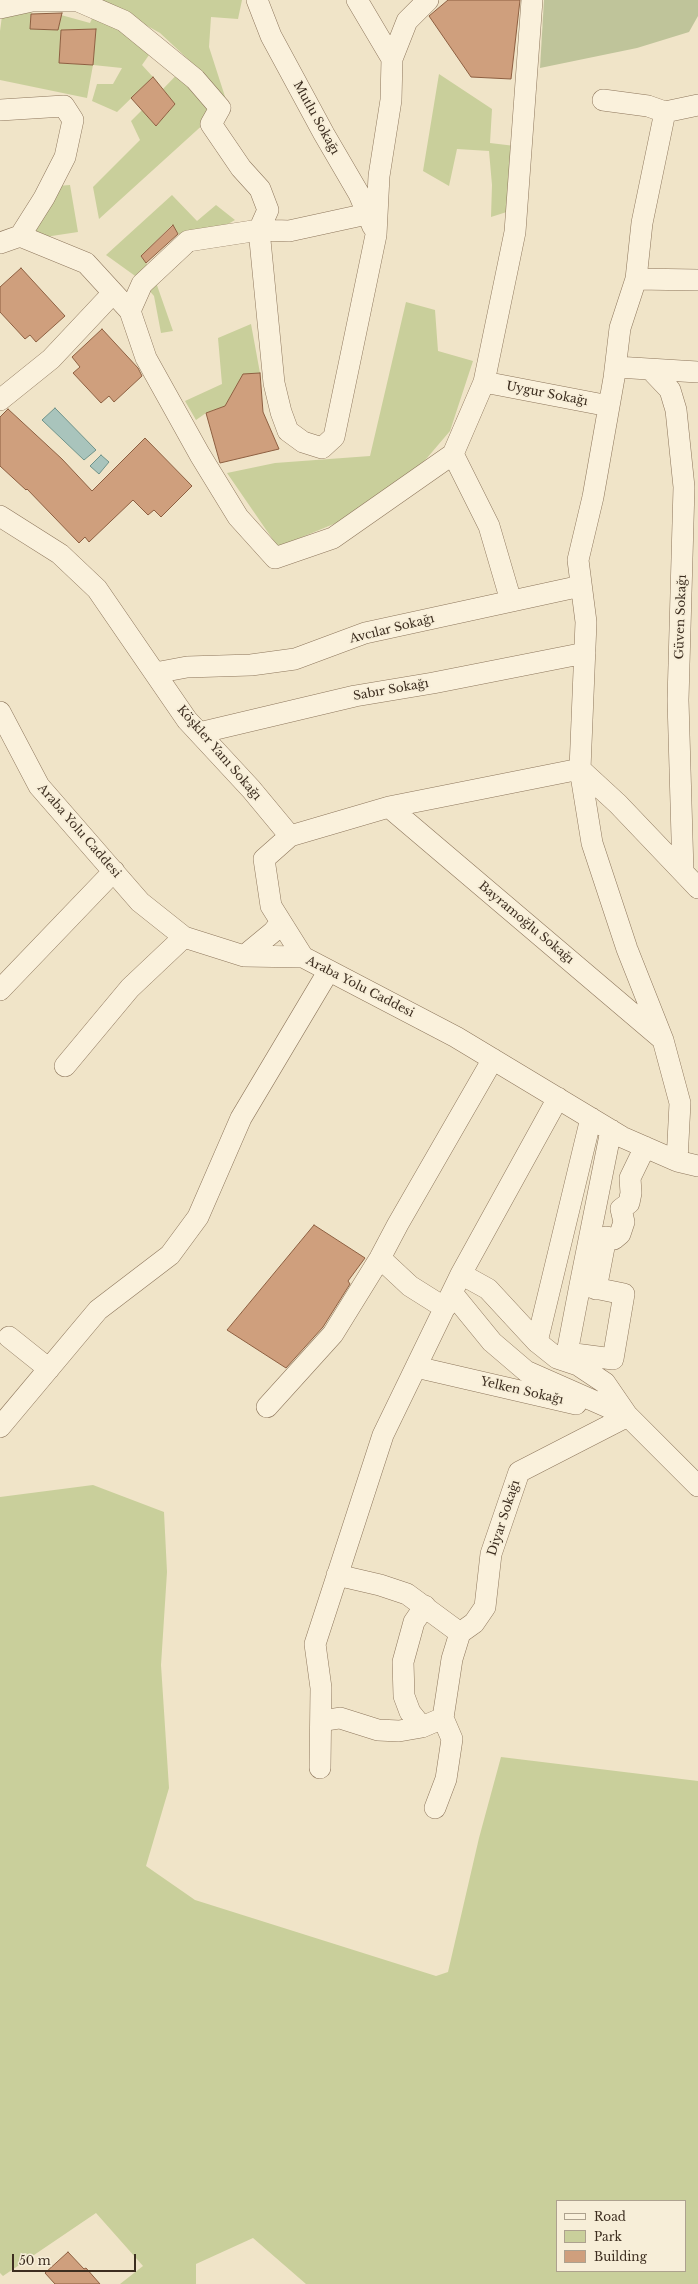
<!DOCTYPE html>
<html>
<head>
<meta charset="utf-8">
<style>
  body { margin:0 }
  #map { position:relative; width:698px; height:2284px; overflow:hidden; background:#f0e4c8; font-family:"Libre Baskerville",serif }
  canvas { display:block }
  .legend { position:absolute; left:556px; top:2200px; width:130px; height:72px; box-sizing:border-box; background:#f7eed8; border:1px solid #ada18e; margin:0; padding:5px 7px; list-style:none; font-size:12px; color:#3d2e20 }
  .legend li { display:flex; align-items:center; gap:8px; height:20px }
  .legend b { width:20px; border:1px solid #ada18e }
  .scale { position:absolute; left:12px; top:2254px; width:124px; height:18px; box-sizing:border-box; border:2px solid #3d2e20; border-top:0; padding-left:5px; font-size:12px; line-height:14px; white-space:nowrap; color:#3d2e20; -webkit-text-stroke:3px #f7eed8; paint-order:stroke }
</style>
</head>
<body>
<div id="map">
<canvas width="698" height="2284"></canvas>
<ul class="legend">
<li><b style="height:5px;background:#faf1dc"></b>Road</li>
<li><b style="height:11px;background:#c9cf9b"></b>Park</li>
<li><b style="height:11px;background:#cf9f7d"></b>Building</li>
</ul>
<div class="scale">50 m</div>
</div>
<script>
const ctx = document.querySelector('canvas').getContext('2d');
ctx.lineJoin = 'round';
function fill(path, color) { ctx.fillStyle = color; ctx.fill(path, 'evenodd'); }
const toPath = rows => new Path2D(rows.map(r => 'M' + r).join(''));
function stroke(path, color, width, dash) { ctx.strokeStyle = color; ctx.lineWidth = width; ctx.lineCap = dash ? 'butt' : 'round'; ctx.setLineDash(dash || []); ctx.stroke(path); }
function label(font, color, halo, rows, align = 'center') {
  ctx.font = font + ' "Libre Baskerville",serif'; ctx.lineWidth = 3.5; ctx.setLineDash([]); ctx.textBaseline = 'middle'; ctx.strokeStyle = halo; ctx.fillStyle = color; for (const [text, x, y, turn = 0] of rows) {
    ctx.save(); ctx.translate(x, y); ctx.rotate((+turn || 0) * Math.PI / 180); ctx.textAlign = isNaN(turn) ? turn : align; if (halo) ctx.strokeText(text, 0, 0); ctx.fillText(text, 0, 0); ctx.restore();
  }
}
fill(toPath([
  [101,0,242,0,238,19,211,17,209,47,229,109,207,121,99,219,93,187,140,140,131,121,142,110,156,126,175,104,163,89,190,61,160,33],
  [32,4,30,29,58,30,61,15,90,23,95,12,156,45,142,65,153,77,117,112,92,101,97,84,113,84,122,68,93,65,87,98,0,80,0,31,2,16],
  [96,29,93,65,59,63,61,30],
  [439,74,492,109,490,143,515,146,516,209,491,217,492,185,489,151,457,149,449,186,423,171],
  [70,185,78,232,25,240,57,186],
  [172,195,197,221,216,205,235,220,189,246,185,243,172,225,141,256,152,271,173,331,161,333,154,296,138,278,106,255],
  [406,302,435,310,438,351,473,361,450,431,421,465,353,516,278,547,227,473,275,463,370,456],
  [251,324,260,373,243,375,225,406,206,413,196,420,185,401,222,384,218,338],
  [93,1485,164,1512,167,1572,161,1665,169,1788,146,1866,195,1900,436,1976,448,1972,479,1838,501,1757,698,1781,698,2284,306,2284,253,2238,196,2264,196,2284,120,2284,143,2266,96,2213,3,2276,0,2273,0,1497],
  [557,2201,685,2201,685,2271,557,2271]
]), '#c9cf9b');
fill(toPath([
  [544,0,698,0,698,16,689,32,637,48,540,68]
]), '#bfc49a');
const water = toPath([
  [55,408,96,450,84,460,42,420,55,408],
  [101,455,109,462,99,474,90,466,101,455]
]);
fill(water, '#a9c4bc');
stroke(water, '#6f938a', 1);
const building = toPath([
  [448,0,520,0,511,79,471,77,429,16,448,0],
  [62,13,58,30,30,29,31,14,62,13],
  [96,29,93,65,59,63,61,30,96,29],
  [153,77,175,104,156,126,131,98,153,77],
  [173,225,178,234,146,263,141,256,173,225],
  [21,268,65,316,36,342,30,335,25,339,0,312,0,287,21,268],
  [102,329,138,368,142,376,114,402,109,396,101,403,73,373,80,367,72,357,102,329],
  [260,373,263,412,279,449,220,463,206,413,225,406,243,374,260,373],
  [8,409,62,459,92,491,145,438,192,486,161,517,154,510,148,515,133,500,89,542,85,537,79,543,27,489,26,490,0,466,0,417,8,409],
  [314,1225,365,1258,348,1281,350,1284,323,1327,286,1368,227,1330,314,1225],
  [68,2252,84,2269,86,2268,100,2284,55,2284,45,2273,68,2252]
]);
fill(building, '#cf9f7d');
stroke(building, '#8d5f41', 1);
const minor = toPath([
  [257,0,271,36,324,134,359,194,373,227],
  [357,0,392,59],
  [0,8,32,1,78,1,124,21,195,79,220,108,211,124,241,168,260,189,268,210,259,230,274,383,281,412,288,431,303,442,322,448,334,437,376,235,379,176,391,100,392,59,407,21,428,0],
  [603,100,648,106,665,112],
  [0,110,64,106,73,120,65,157,44,198,20,236],
  [0,243,20,236,86,263,130,311,146,358,200,455,238,517,275,558,333,538,453,454,484,382,515,232,532,0],
  [636,279,698,280],
  [130,311,142,284,188,241,259,230,289,231,367,214],
  [616,367,698,372],
  [651,370,670,390,676,410,684,487,678,700,683,872],
  [484,382,609,406],
  [0,400,51,359,113,293],
  [453,454,489,526,511,601],
  [0,516,60,554,97,589,187,720,251,789,290,836],
  [155,673,187,667,251,665,295,659,365,633,581,586],
  [0,712,39,786,140,902,184,937,244,956,303,957,456,1037,622,1137,677,1161,698,1166],
  [199,733,355,696,433,683,585,653],
  [389,807,661,1038],
  [244,956,273,932,281,922],
  [303,957,271,906,264,859,290,836,389,807,580,769,618,804,698,888],
  [0,990,114,871],
  [65,1066,130,988,184,937],
  [677,1161,680,1103,663,1040,627,949,592,843,580,769,586,622,578,560,593,497,614,378,620,328,636,279,642,223,665,112,698,105],
  [380,1258,410,1286,445,1308],
  [461,1274,488,1289,537,1342,557,1358,578,1365,605,1383,627,1415],
  [580,1285,624,1294,613,1359,567,1353,580,1285,611,1130],
  [596,1289,606,1237,614,1239,620,1234,624,1222,621,1209,629,1203,631,1193,630,1178,645,1147],
  [452,1293,492,1342,526,1371,628,1416,698,1486],
  [9,1337,49,1369],
  [537,1342,591,1118],
  [416,1367,576,1404],
  [267,1407,333,1334,380,1258,398,1224,493,1059],
  [0,1427,98,1310,170,1255,198,1217,241,1118,328,972],
  [337,1575,380,1585,407,1594,460,1633,474,1623,485,1607,491,1554,519,1472,628,1416],
  [321,1721,340,1718,378,1730,399,1731,422,1727,443,1718,452,1659,460,1633],
  [422,1727,410,1712,404,1696,403,1662,414,1622,425,1606],
  [320,1768,321,1688,315,1644,383,1435,461,1274,558,1098],
  [435,1808,446,1779,452,1739,443,1718]
]);
stroke(minor, '#8d765c', 22);
stroke(minor, '#faf1dc', 21);
label('12px', '#3d2e20', '#f7eed8', [
  ["Mutlu Sokağı",316,118,61],
  ["Uygur Sokağı",547,394,11],
  ["Güven Sokağı",681,617,-88],
  ["Avcılar Sokağı",392,629,-14],
  ["Sabır Sokağı",391,690,-10],
  ["Köşkler Yanı Sokağı",219,753,49],
  ["Araba Yolu Caddesi",79,831,49],
  ["Bayramoğlu Sokağı",526,923,40],
  ["Araba Yolu Caddesi",360,987,27],
  ["Yelken Sokağı",522,1391,13],
  ["Diyar Sokağı",504,1518,-72]
]);
</script>
</body>
</html>
